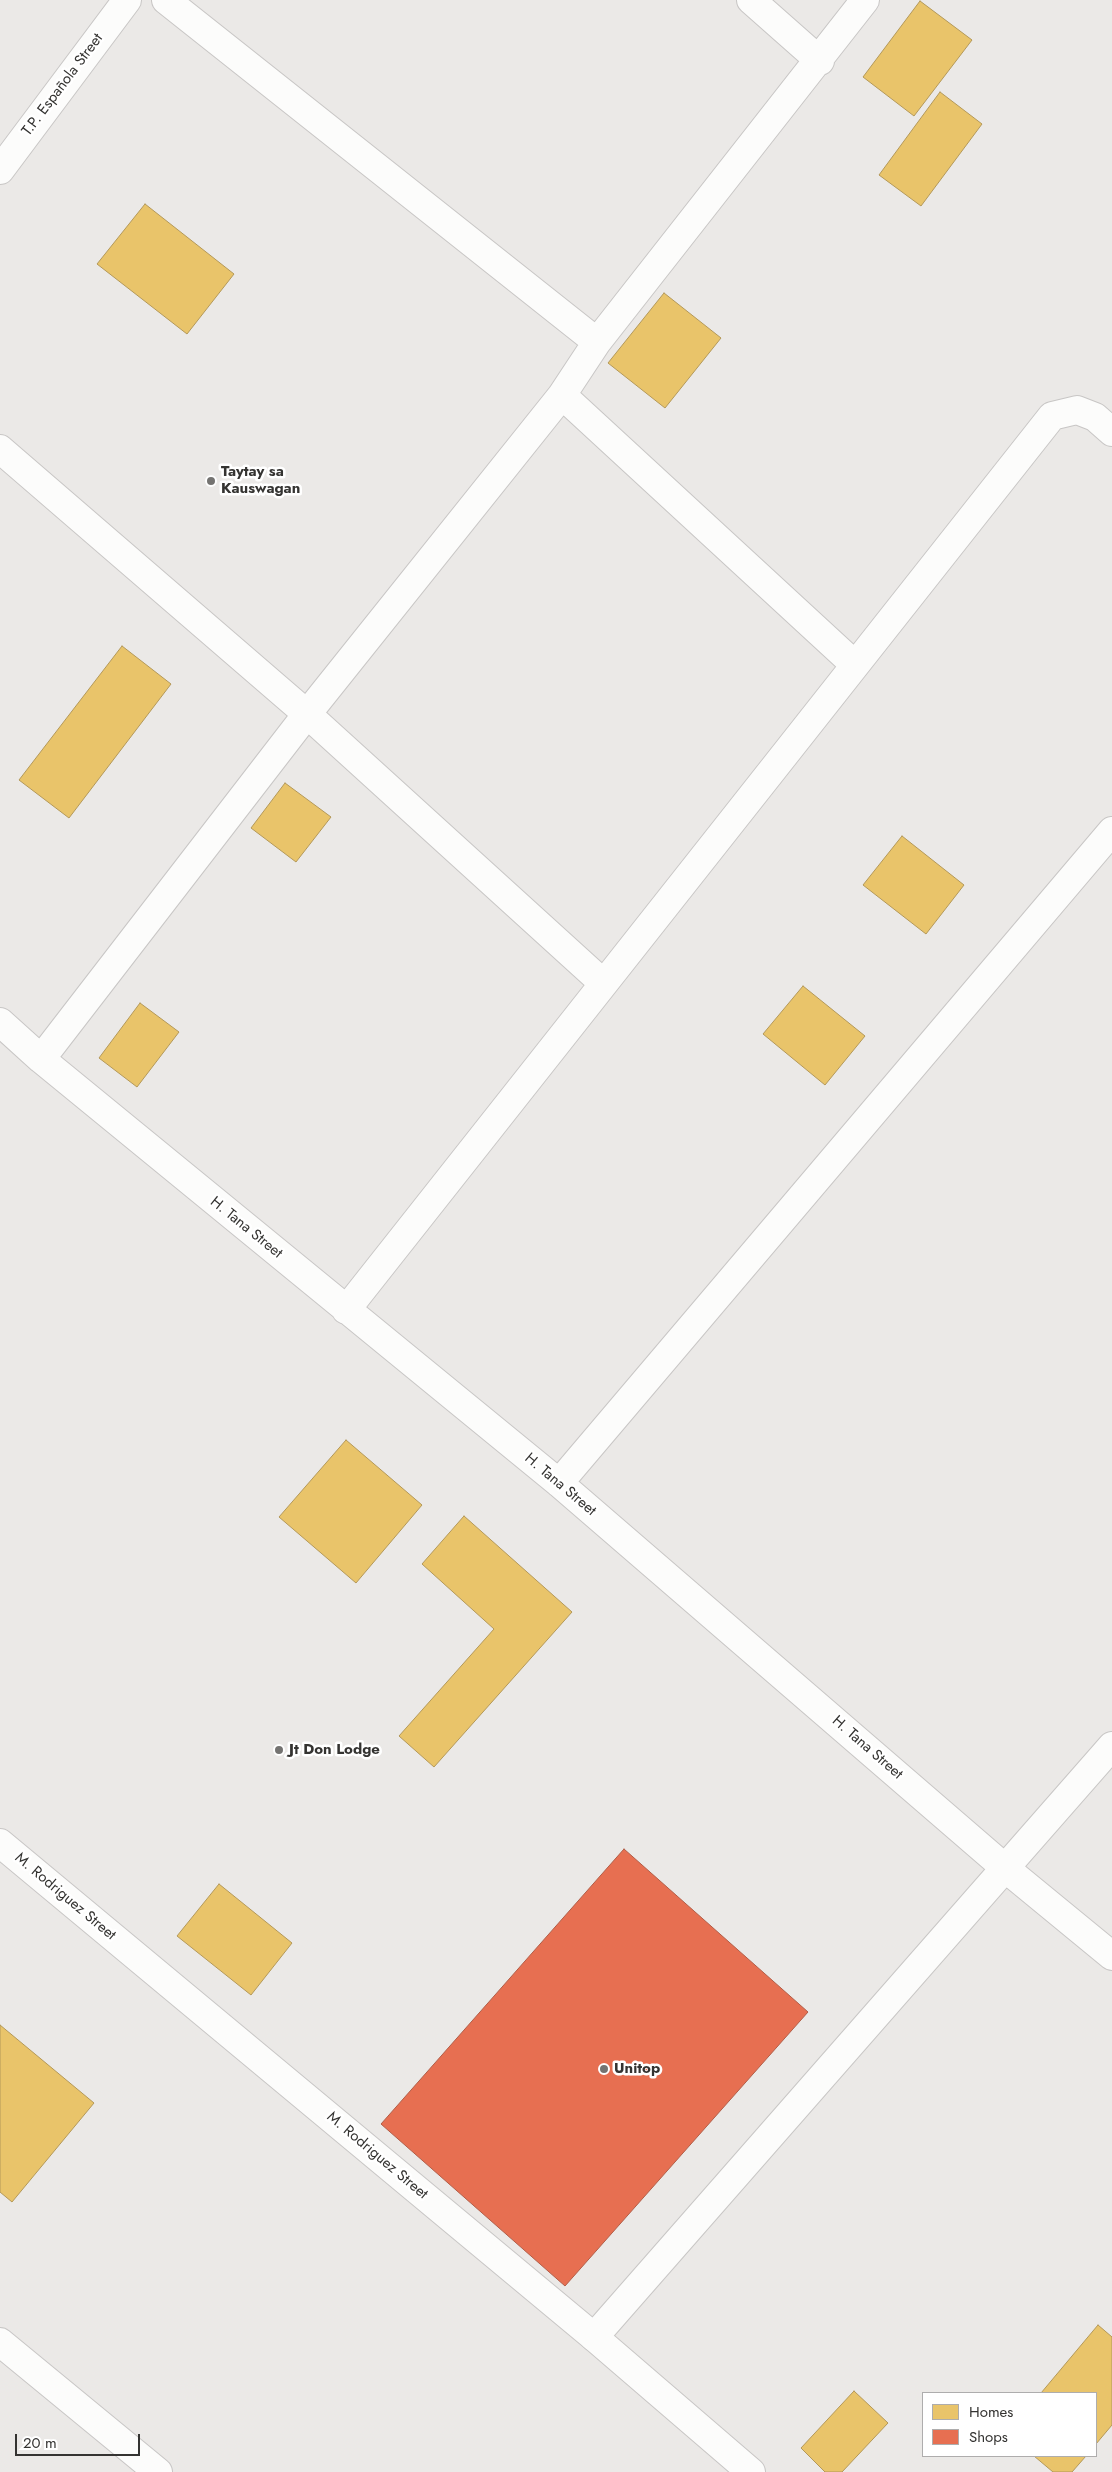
<!DOCTYPE html>
<html>
<head>
<meta charset="utf-8">
<style>
  body { margin:0 }
  #map { position:relative; width:1112px; height:2472px; overflow:hidden; background:#ebe9e7; font-family:Jost,sans-serif }
  canvas { display:block }
  .legend { position:absolute; left:922px; top:2392px; width:175px; height:65px; box-sizing:border-box; background:#fff; border:1px solid #aeadad; margin:0; padding:6px 9px; list-style:none; font-size:15px; color:#343331 }
  .legend li { display:flex; align-items:center; gap:10px; height:25px }
  .legend b { width:25px; border:1px solid #aeadad }
  .scale { position:absolute; left:15px; top:2434px; width:125px; height:22px; box-sizing:border-box; border:2px solid #343331; border-top:0; padding-left:6px; font-size:15px; line-height:18px; white-space:nowrap; color:#343331; -webkit-text-stroke:4px #fff; paint-order:stroke }
</style>
</head>
<body>
<div id="map">
<canvas width="1112" height="2472"></canvas>
<ul class="legend">
<li><b style="height:14px;background:#e9c46a"></b>Homes</li>
<li><b style="height:14px;background:#e76f51"></b>Shops</li>
</ul>
<div class="scale">20 m</div>
</div>
<script>
const ctx = document.querySelector('canvas').getContext('2d');
ctx.lineJoin = 'round';
function fill(path, color) { ctx.fillStyle = color; ctx.fill(path, 'evenodd'); }
const toPath = rows => new Path2D(rows.map(r => 'M' + r).join(''));
function stroke(path, color, width, dash) { ctx.strokeStyle = color; ctx.lineWidth = width; ctx.lineCap = dash ? 'butt' : 'round'; ctx.setLineDash(dash || []); ctx.stroke(path); }
function label(font, color, halo, rows, align = 'center') {
  ctx.font = font + ' Jost,sans-serif'; ctx.lineWidth = 5; ctx.setLineDash([]); ctx.textBaseline = 'middle'; ctx.strokeStyle = halo; ctx.fillStyle = color; for (const [text, x, y, turn = 0] of rows) {
    ctx.save(); ctx.translate(x, y); ctx.rotate((+turn || 0) * Math.PI / 180); ctx.textAlign = isNaN(turn) ? turn : align; if (halo) ctx.strokeText(text, 0, 0); ctx.fillText(text, 0, 0); ctx.restore();
  }
}
const homes = toPath([
  [920,1,972,40,914,116,863,77,920,1],
  [940,92,982,124,921,206,879,175,940,92],
  [145,204,234,274,187,334,97,264,145,204],
  [664,293,721,338,665,408,608,363,664,293],
  [122,646,171,684,69,818,19,780,122,646],
  [285,783,331,817,296,862,251,828,285,783],
  [902,836,964,885,926,934,863,885,902,836],
  [803,986,865,1036,825,1085,763,1034,803,986],
  [140,1003,179,1032,137,1087,99,1058,140,1003],
  [346,1440,422,1505,356,1583,279,1517,346,1440],
  [464,1516,572,1612,434,1767,399,1736,494,1629,422,1564,464,1516],
  [219,1884,292,1943,251,1995,177,1936,219,1884],
  [0,2025,94,2103,12,2202,0,2192,0,2025],
  [1098,2325,1112,2337,1112,2425,1096,2444,1096,2393,1041,2393,1098,2325],
  [854,2391,888,2423,842,2472,825,2472,801,2448,854,2391],
  [1034,2456,1086,2456,1072,2472,1053,2472,1034,2456]
]);
fill(homes, '#e9c46a');
stroke(homes, '#b39859', 1);
const shops = toPath([
  [624,1849,808,2012,565,2286,381,2124,624,1849]
]);
fill(shops, '#e76f51');
stroke(shops, '#b15d47', 1);
const minor = toPath([
  [166,0,597,342],
  [751,0,820,61],
  [0,170,127,0],
  [562,395,855,665],
  [0,449,307,714,603,983],
  [0,1022,41,1059,559,1483,1005,1868,1112,1956],
  [41,1059,307,714,562,395,597,342,865,0],
  [346,1310,1052,416,1077,410,1095,417,1112,432],
  [559,1483,1112,831],
  [594,2337,1112,1746],
  [0,2342,158,2472]
]);
const tertiary = toPath([
  [0,1843,594,2337,751,2472]
]);
stroke(minor, '#c8c6c5', 30);
stroke(tertiary, '#c8c6c5', 30);
stroke(minor, '#fcfcfb', 28);
stroke(tertiary, '#fcfcfb', 28);
for (const [x, y, r, color] of [
  [211,481,5,"#747371"],
  [279,1750,5,"#747371"],
  [604,2069,5,"#747371"]
]) { const dot = new Path2D(); dot.arc(x, y, r, 0, 2 * Math.PI); ctx.fillStyle = color; ctx.fill(dot); stroke(dot, '#fff', 2); }
label('15px', '#343331', '#fff', [
  ["T.P. Española Street",63,85,-53],
  ["H. Tana Street",246,1228,39],
  ["H. Tana Street",560,1485,40],
  ["H. Tana Street",867,1748,41],
  ["M. Rodriguez Street",65,1897,40],
  ["M. Rodriguez Street",377,2156,40]
]);
label('bold 15px', '#343331', '#fff', [
  ["Taytay sa",221,472],
  ["Kauswagan",221,489],
  ["Jt Don Lodge",289,1750],
  ["Unitop",614,2069]
], 'left');
</script>
</body>
</html>
